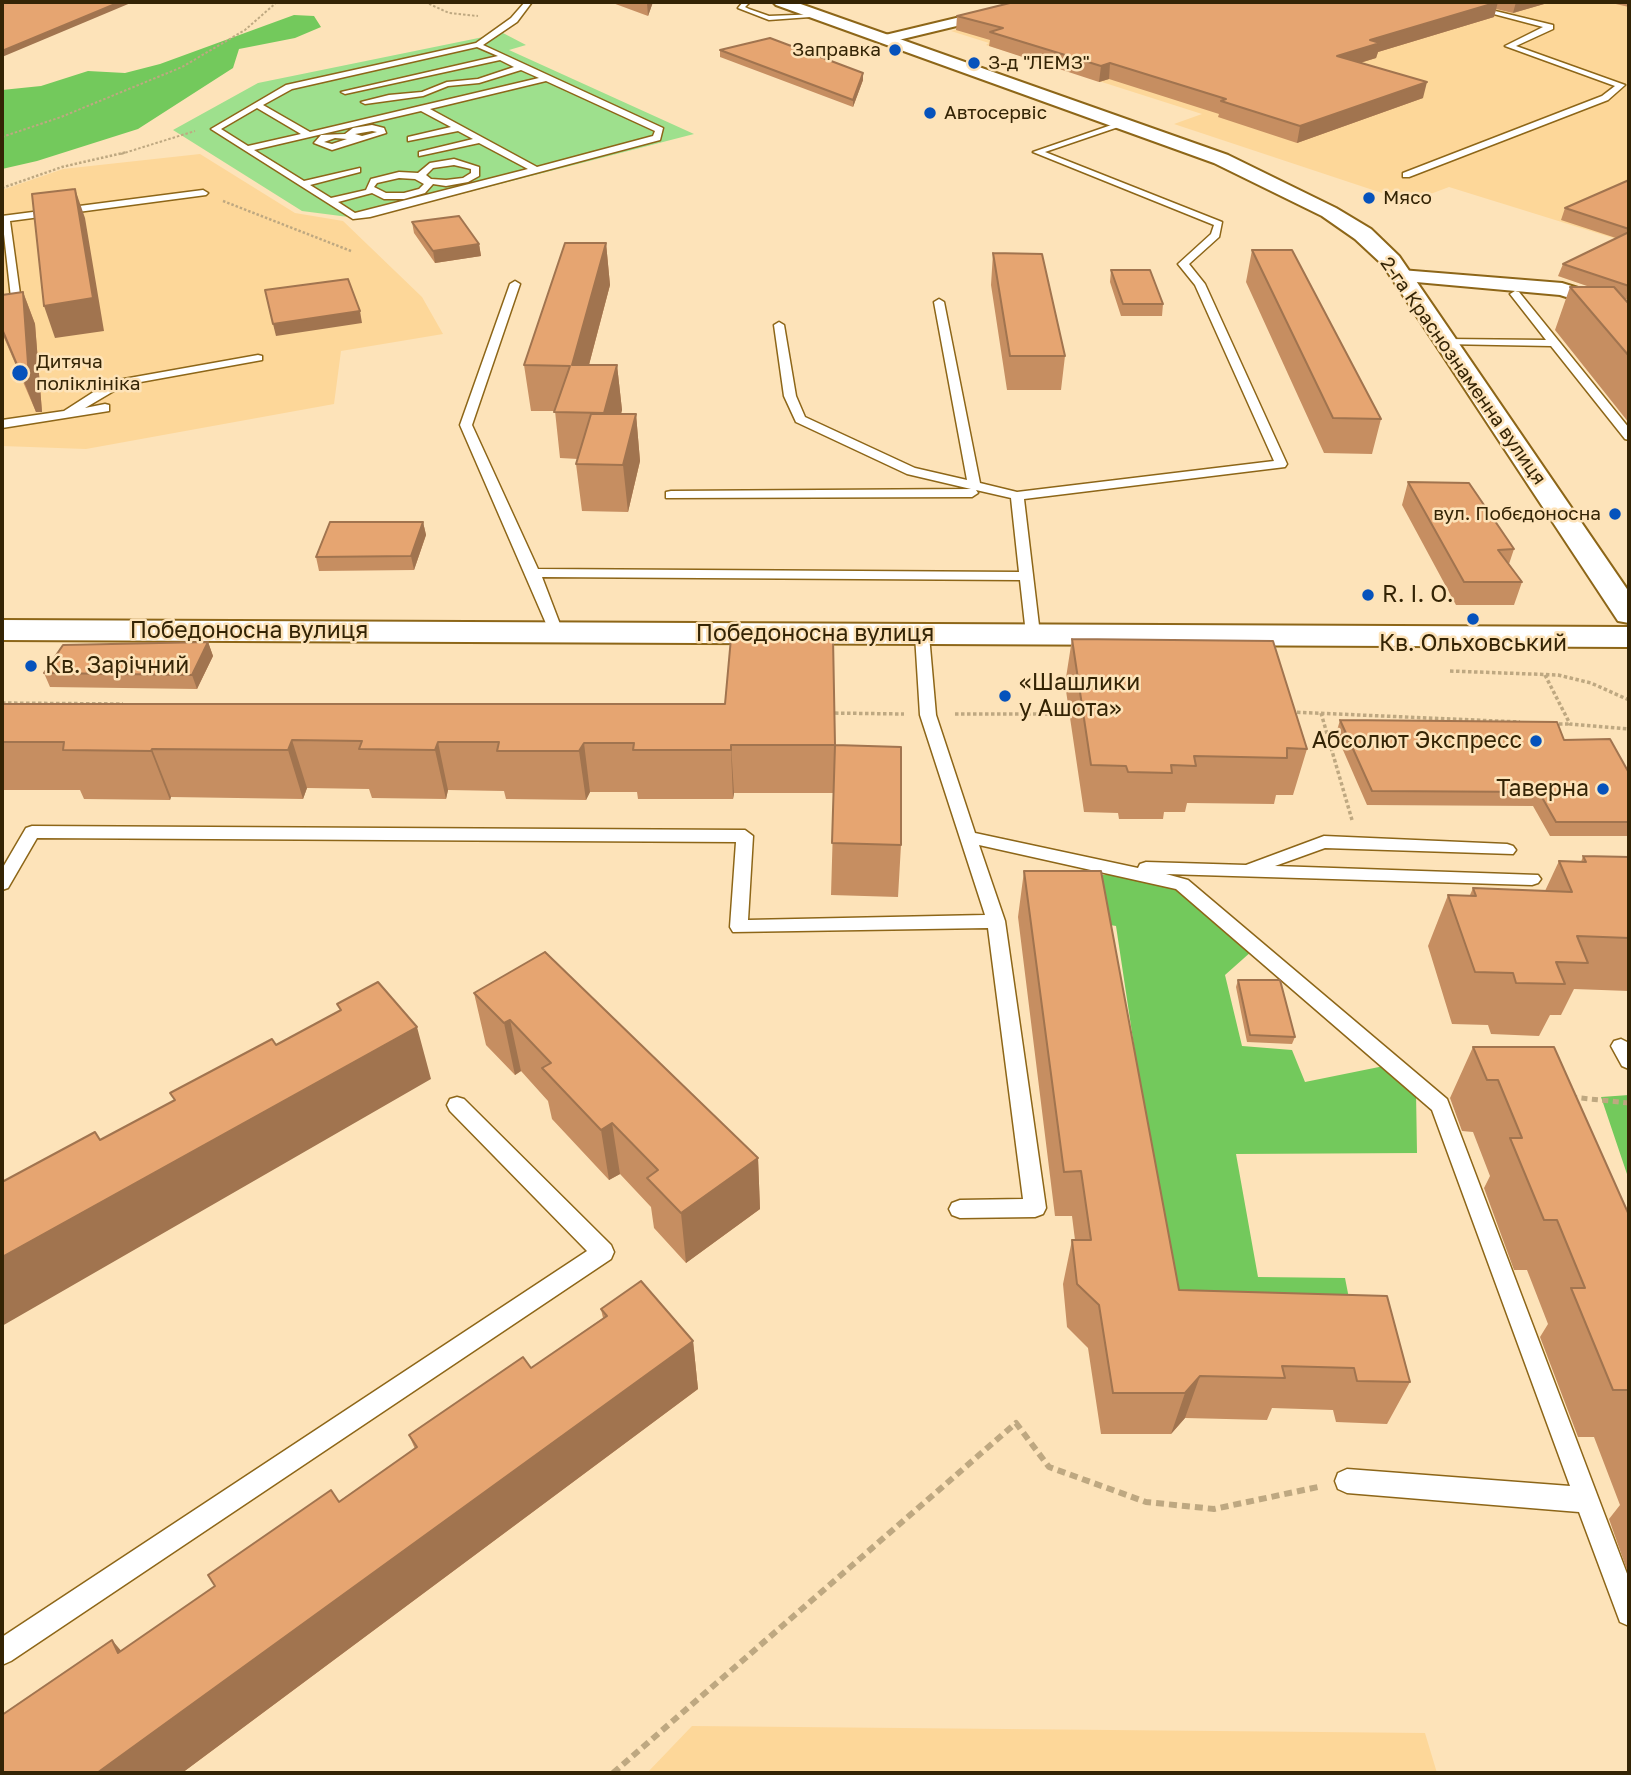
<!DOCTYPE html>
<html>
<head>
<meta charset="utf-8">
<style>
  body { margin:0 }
  #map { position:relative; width:1631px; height:1775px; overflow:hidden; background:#fde3b9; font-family:"Golos Text",sans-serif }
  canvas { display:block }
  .frame { position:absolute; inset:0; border:4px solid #342405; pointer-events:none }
</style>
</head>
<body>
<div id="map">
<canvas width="1631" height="1775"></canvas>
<div class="frame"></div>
</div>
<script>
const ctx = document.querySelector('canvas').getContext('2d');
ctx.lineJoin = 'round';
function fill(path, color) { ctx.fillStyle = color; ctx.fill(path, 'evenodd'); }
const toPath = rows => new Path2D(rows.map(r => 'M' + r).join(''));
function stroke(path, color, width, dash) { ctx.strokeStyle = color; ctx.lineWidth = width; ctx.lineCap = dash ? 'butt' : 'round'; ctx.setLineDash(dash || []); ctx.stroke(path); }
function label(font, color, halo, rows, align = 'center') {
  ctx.font = font + ' "Golos Text",sans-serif'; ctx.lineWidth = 5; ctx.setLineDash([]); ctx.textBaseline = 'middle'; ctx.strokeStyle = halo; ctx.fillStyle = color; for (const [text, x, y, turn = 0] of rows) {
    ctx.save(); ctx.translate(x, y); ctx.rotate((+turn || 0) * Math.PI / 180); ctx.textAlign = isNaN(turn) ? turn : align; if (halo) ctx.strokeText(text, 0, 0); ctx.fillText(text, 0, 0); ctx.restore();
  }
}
fill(toPath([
  [1070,2,1629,2,1629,300,1558,276,1626,242,1449,187,1409,202,1174,124,1202,114,986,45,989,43,951,31],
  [200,154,295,213,343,221,422,297,443,334,341,351,334,404,86,449,2,446,2,190,63,169],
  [692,1726,1425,1733,1437,1773,647,1773]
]), '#fdd799');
fill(toPath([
  [503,33,526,45,509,50,694,134,364,219,302,211,173,130,258,83]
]), '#9ee08d');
fill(toPath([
  [294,15,314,16,321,27,295,38,239,49,233,68,138,129,37,161,2,169,2,90,41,86,88,71,125,73,160,64],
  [1116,874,1178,886,1252,951,1225,975,1242,1046,1292,1050,1305,1082,1384,1066,1416,1091,1417,1153,1236,1154,1258,1277,1345,1278,1355,1329,1175,1319,1116,926,1087,921,1085,876],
  [1629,1095,1629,1180,1601,1097]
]), '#73c95c');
const service = toPath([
  [525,2,532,2,517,22,483,45,663,128,660,140,370,217,353,219,211,129,286,85,476,43,511,18,525,2],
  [477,47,498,56,341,92,345,94,500,60,514,67,478,79,447,82,422,92,389,95,361,102,365,104,423,96,448,86,479,83,521,70,539,78,310,132,263,105,292,89,477,47],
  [546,81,655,131,653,136,537,167,430,109,546,81],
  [257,108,301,134,248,146,221,129,257,108],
  [421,111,451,127,408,137,408,141,458,131,473,139,419,152,419,156,479,143,528,169,355,213,338,202,372,193,384,199,404,199,425,193,433,184,446,186,468,182,479,176,479,167,454,159,430,163,418,173,399,172,371,179,366,190,331,198,310,185,360,172,360,168,304,181,254,150,421,111],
  [454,165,471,169,471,173,463,178,446,180,431,179,426,175,433,168,454,165],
  [399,178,415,179,424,184,419,189,404,193,386,193,374,187,377,183,399,178],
  [743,2,750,2,745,7,749,9,769,16,820,14,824,16,769,20,738,8,743,2],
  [1448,2,1458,2,1553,25,1553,29,1516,46,1625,85,1608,100,1409,177,1403,177,1403,173,1602,96,1615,86,1505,46,1543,27,1448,2],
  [1123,121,1130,123,1045,152,1222,222,1219,237,1189,264,1205,284,1287,464,1285,467,1024,499,1040,634,1033,638,1026,634,1020,580,542,577,563,632,556,636,551,635,460,425,510,284,515,281,520,284,472,425,538,569,1019,572,1011,498,976,490,978,493,972,497,666,498,666,492,671,491,971,489,907,474,796,422,784,396,774,325,779,322,784,325,796,396,805,417,915,468,967,480,934,302,939,299,944,302,980,483,1017,492,1274,461,1195,285,1178,264,1211,234,1214,225,1033,152,1123,121],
  [372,125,384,128,386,133,332,150,314,143,321,135,345,134,353,128,372,125],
  [372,131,377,132,362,136,355,134,372,131],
  [335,138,347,139,332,144,324,142,335,138],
  [203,190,208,193,206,195,10,221,23,316,18,319,13,316,2,216,203,190],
  [1515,291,1519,292,1629,428,1629,440,1625,439,1551,346,1442,344,1440,342,1446,339,1546,340,1510,294,1515,291],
  [258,355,262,356,262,360,124,385,85,408,105,404,109,405,109,411,2,428,2,420,64,411,106,384,118,380,258,355],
  [922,631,929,635,936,715,975,833,1138,868,1140,864,1146,862,1246,865,1324,836,1507,844,1513,846,1516,850,1513,854,1325,848,1275,866,1538,875,1541,879,1538,883,1532,885,1166,874,1188,880,1447,1099,1629,1579,1629,1626,1620,1622,1579,1512,1347,1493,1338,1489,1335,1481,1338,1473,1347,1469,1570,1486,1432,1110,1176,889,979,845,1005,921,1046,1208,1043,1214,1035,1217,960,1218,952,1215,949,1209,952,1203,960,1200,1023,1199,988,928,733,932,730,927,736,842,37,838,8,888,2,890,2,869,26,828,32,826,745,830,753,836,748,920,985,915,920,715,915,635,922,631],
  [1621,1039,1629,1043,1629,1069,1622,1066,1611,1046,1614,1041,1621,1039],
  [457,1097,464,1099,611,1245,614,1252,611,1259,11,1661,2,1665,2,1637,587,1251,450,1111,447,1105,450,1099,457,1097]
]);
const minor = toPath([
  [1023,2,1046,2,1044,5,886,43,879,39,881,36,1023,2],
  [1401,270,1562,283,1629,304,1629,317,1560,295,1394,280,1391,276,1394,272,1401,270]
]);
const tertiary = toPath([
  [773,2,795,2,1228,155,1336,208,1371,229,1399,256,1629,592,1629,623,1618,621,1383,265,1355,239,1322,216,1214,163,776,5,773,2],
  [2,620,1629,627,1629,647,2,640,2,620]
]);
stroke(service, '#8d6618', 3);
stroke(minor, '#8d6618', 4);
stroke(tertiary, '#8d6618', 4);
stroke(toPath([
  [425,2,449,13,478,16],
  [2,137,61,117,182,67,245,30,277,2],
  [121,154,195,131]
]), '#bea881', 2, [2.5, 2]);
stroke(toPath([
  [2,188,62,167,127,152],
  [223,201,351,251]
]), '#bea881', 2.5, [2.5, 2]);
stroke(toPath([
  [1450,671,1558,675,1591,683,1629,700],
  [1545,675,1570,724,1629,729],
  [2,703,123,704],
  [1291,712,1520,722],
  [829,713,904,714],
  [1321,713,1352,820],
  [955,714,1075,714],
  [1553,724,1570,724]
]), '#bea881', 3.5, [3.5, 2.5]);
stroke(toPath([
  [1571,1097,1629,1103]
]), '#bea881', 5, [6, 4.5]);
stroke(toPath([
  [613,1773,1016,1423,1049,1467,1146,1502,1214,1509,1318,1487]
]), '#bea881', 6, [8, 5]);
fill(service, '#fff');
fill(minor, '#fff');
fill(tertiary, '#fff');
fill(toPath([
  [610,2,653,2,648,16],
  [1014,2,1551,2,1513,13,1496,9,1494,17,1378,52,1376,58,1360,63,1423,98,1297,143,1218,117,1219,114,1109,79,1099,82,989,46,990,40,956,30,957,16],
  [1607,2,1629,2,1629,7],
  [720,50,863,80,853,107,720,57],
  [1629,180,1629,300,1625,299,1629,304,1629,423,1555,330,1570,287,1590,287,1558,276,1563,264,1616,238,1561,220,1565,208],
  [412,222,479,244,481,256,435,263,414,233],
  [606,243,610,285,589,365,617,365,622,410,621,414,636,414,640,461,628,512,582,511,576,464,578,459,560,458,555,411,531,411,524,365],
  [1252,250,1381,419,1372,454,1324,453,1246,282],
  [993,253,1065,356,1061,390,1007,390,991,285],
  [1111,270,1163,304,1162,316,1121,316,1110,282],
  [23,292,35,324,42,412,36,412,2,333,2,295],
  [1408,482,1514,549,1509,564,1522,582,1514,605,1456,605,1402,505],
  [423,522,426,535,414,570,319,571,316,557],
  [1072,639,1307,749,1293,795,1276,795,1274,804,1187,803,1185,812,1164,812,1163,819,1119,819,1118,813,1084,812,1065,684],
  [208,642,213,656,197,689,50,687,44,673],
  [2,704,835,745,901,845,898,897,831,895,834,793,734,793,733,799,638,799,637,792,590,792,586,800,506,799,504,791,448,790,446,799,372,798,369,789,307,788,303,799,171,797,170,800,84,799,80,790,2,790],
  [1340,720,1564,740,1629,773,1629,836,1550,836,1533,806,1367,805,1336,734],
  [1583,856,1629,857,1629,991,1574,989,1561,1015,1550,1015,1539,1036,1491,1034,1488,1025,1452,1024,1428,946,1448,895,1470,895,1473,888,1545,891,1559,861,1581,862],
  [1024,871,1179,1290,1410,1382,1387,1424,1336,1422,1333,1410,1272,1408,1267,1420,1185,1418,1171,1434,1101,1434,1088,1348,1067,1327,1063,1284,1072,1240,1075,1240,1072,1216,1055,1216,1018,917],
  [1238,980,1295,1037,1292,1044,1247,1042,1236,987],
  [474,993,758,1158,760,1209,686,1263,654,1228,651,1207,620,1174,609,1180,552,1119,548,1101,521,1071,515,1075,486,1045],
  [1473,1047,1629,1215,1629,1576,1609,1519,1620,1505,1594,1437,1578,1437,1540,1337,1548,1324,1527,1270,1514,1270,1484,1188,1490,1176,1473,1132,1462,1131,1450,1098],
  [601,1309,693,1341,698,1389,182,1773,2,1773,121,1651,415,1449,409,1435,531,1368,603,1318]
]), '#c68e61');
fill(toPath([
  [120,2,133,2,2,57,2,51],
  [648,2,653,2,648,16,647,3],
  [1498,2,1494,17,1378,52,1376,58,1333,71,1337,56,1370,40],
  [1516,2,1551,2,1513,13],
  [1110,63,1109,79,1099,82,1101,66],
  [863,73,863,80,853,107,853,100],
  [1427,82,1423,98,1297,143,1300,126],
  [75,189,85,218,104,331,55,338,44,306],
  [606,243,610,285,577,410,572,365],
  [479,244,481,256,435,263,433,251],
  [23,292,35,324,42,412,36,412,23,379],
  [360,311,362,323,276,336,273,324],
  [617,365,622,410,608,459,604,413],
  [636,414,640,461,628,512,623,465],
  [423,522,426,535,414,570,411,556],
  [208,642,213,656,197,689,192,675],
  [292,740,307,788,303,799,288,750],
  [438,742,448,790,446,799,435,750],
  [584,743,590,792,586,800,579,751],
  [731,745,734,793,733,799,731,750],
  [152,749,171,797,170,800,151,751],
  [510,1020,521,1071,515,1075,504,1023],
  [417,1027,431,1079,2,1326,2,1257],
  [612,1123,620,1174,609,1180,601,1130],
  [758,1158,760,1209,686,1263,681,1213],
  [693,1341,698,1389,182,1773,97,1773],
  [1200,1376,1185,1418,1171,1434,1185,1393],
  [112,1640,146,1680,118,1653]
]), '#a1744f');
const building = toPath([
  [2,2,120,2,2,51,2,2],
  [1014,2,1498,2,1370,40,1380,43,1337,56,1427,82,1300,126,1221,101,1226,99,1110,63,1101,66,990,32,1003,28,957,16,1014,2],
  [770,38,863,73,853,100,720,50,770,38],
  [1629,180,1629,229,1565,208,1629,180],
  [75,189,93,298,44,306,32,194,75,189],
  [459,216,479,244,433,251,412,222,459,216],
  [1629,232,1629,286,1563,264,1629,232],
  [565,243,606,243,572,365,617,365,604,413,554,412,570,366,524,365,565,243],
  [1252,250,1292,250,1381,419,1333,418,1252,250],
  [993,253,1042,254,1065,356,1010,356,993,253],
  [1111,270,1150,270,1163,304,1123,304,1111,270],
  [348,279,360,311,273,324,265,290,348,279],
  [1570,287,1614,287,1629,304,1629,356,1570,287],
  [23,292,29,378,23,379,2,329,2,295,23,292],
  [591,414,636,414,623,465,576,464,591,414],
  [1408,482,1469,483,1514,549,1498,550,1522,582,1464,582,1408,482],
  [330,522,423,522,411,556,316,557,330,522],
  [731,638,833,638,835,745,731,745,731,750,633,750,634,743,584,743,579,751,497,751,499,742,438,742,435,750,359,749,362,741,292,740,288,750,152,749,151,751,63,750,64,742,2,742,2,704,725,704,731,638],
  [1072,639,1273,641,1307,749,1287,748,1287,758,1194,756,1196,766,1171,765,1172,773,1128,772,1126,766,1091,765,1072,639],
  [208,642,192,675,44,673,63,645,208,642],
  [1340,720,1557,722,1564,740,1610,739,1629,773,1629,822,1556,822,1539,792,1372,791,1340,720],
  [835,745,901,747,901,845,832,843,835,745],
  [1583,856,1629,857,1629,938,1577,936,1588,963,1556,962,1565,984,1516,983,1513,973,1475,972,1448,895,1476,896,1473,888,1572,892,1559,861,1586,862,1583,856],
  [1024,871,1101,871,1179,1290,1387,1296,1410,1382,1357,1381,1354,1368,1282,1366,1285,1378,1200,1376,1185,1393,1113,1393,1099,1305,1077,1284,1072,1240,1091,1240,1081,1171,1064,1172,1024,871],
  [545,952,758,1158,681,1213,647,1178,658,1170,612,1123,601,1130,542,1068,551,1063,510,1020,504,1023,474,993,545,952],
  [1238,980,1280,980,1295,1037,1250,1035,1238,980],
  [378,982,417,1027,2,1257,2,1182,95,1132,100,1140,175,1100,170,1093,272,1039,276,1045,341,1010,337,1004,378,982],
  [1473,1047,1554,1047,1629,1215,1629,1390,1613,1390,1571,1288,1585,1288,1557,1220,1544,1220,1510,1138,1522,1138,1498,1080,1487,1080,1473,1047],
  [641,1281,693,1341,97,1773,2,1773,2,1715,112,1640,118,1653,215,1586,208,1575,331,1490,339,1502,417,1447,409,1435,523,1357,531,1368,607,1316,601,1309,641,1281]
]);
fill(building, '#e6a571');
stroke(building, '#a1744f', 2);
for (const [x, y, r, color] of [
  [895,50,7,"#0652bc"],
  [974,63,7,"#0652bc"],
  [930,113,7,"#0652bc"],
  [1369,198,7,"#0652bc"],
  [20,373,9,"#0652bc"],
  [1615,514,7,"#0652bc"],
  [1368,595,7,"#0652bc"],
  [1473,619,7,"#0652bc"],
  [31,666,7,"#0652bc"],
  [1005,696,7,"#0652bc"],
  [1536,741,7,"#0652bc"],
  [1603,789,7,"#0652bc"]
]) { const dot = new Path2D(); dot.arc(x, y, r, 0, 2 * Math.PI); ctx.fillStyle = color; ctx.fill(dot); stroke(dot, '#fde3b9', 2.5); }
label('19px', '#342405', '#fde3b9', [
  ["Заправка",881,50,"right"],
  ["З-д \"ЛЕМЗ\"",988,63],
  ["Автосервіс",944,113],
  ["Мясо",1383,198],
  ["Дитяча",36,362],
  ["поліклініка",36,384],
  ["вул. Побєдоносна",1601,514,"right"]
], 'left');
label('19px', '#342405', '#fde3b9', [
  ["2-га Краснознаменна вулиця",1463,371,55]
]);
label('23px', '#342405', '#fde3b9', [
  ["R. I. O.",1382,595],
  ["Кв. Ольховський",1473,644,"center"],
  ["Кв. Зарічний",45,666],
  ["«Шашлики",1019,683],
  ["у Ашота»",1019,709],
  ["Абсолют Экспресс",1522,741,"right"],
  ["Таверна",1589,789,"right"]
], 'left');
label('23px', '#342405', '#fde3b9', [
  ["Победоносна вулиця",249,631],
  ["Победоносна вулиця",815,634]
]);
</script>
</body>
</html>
